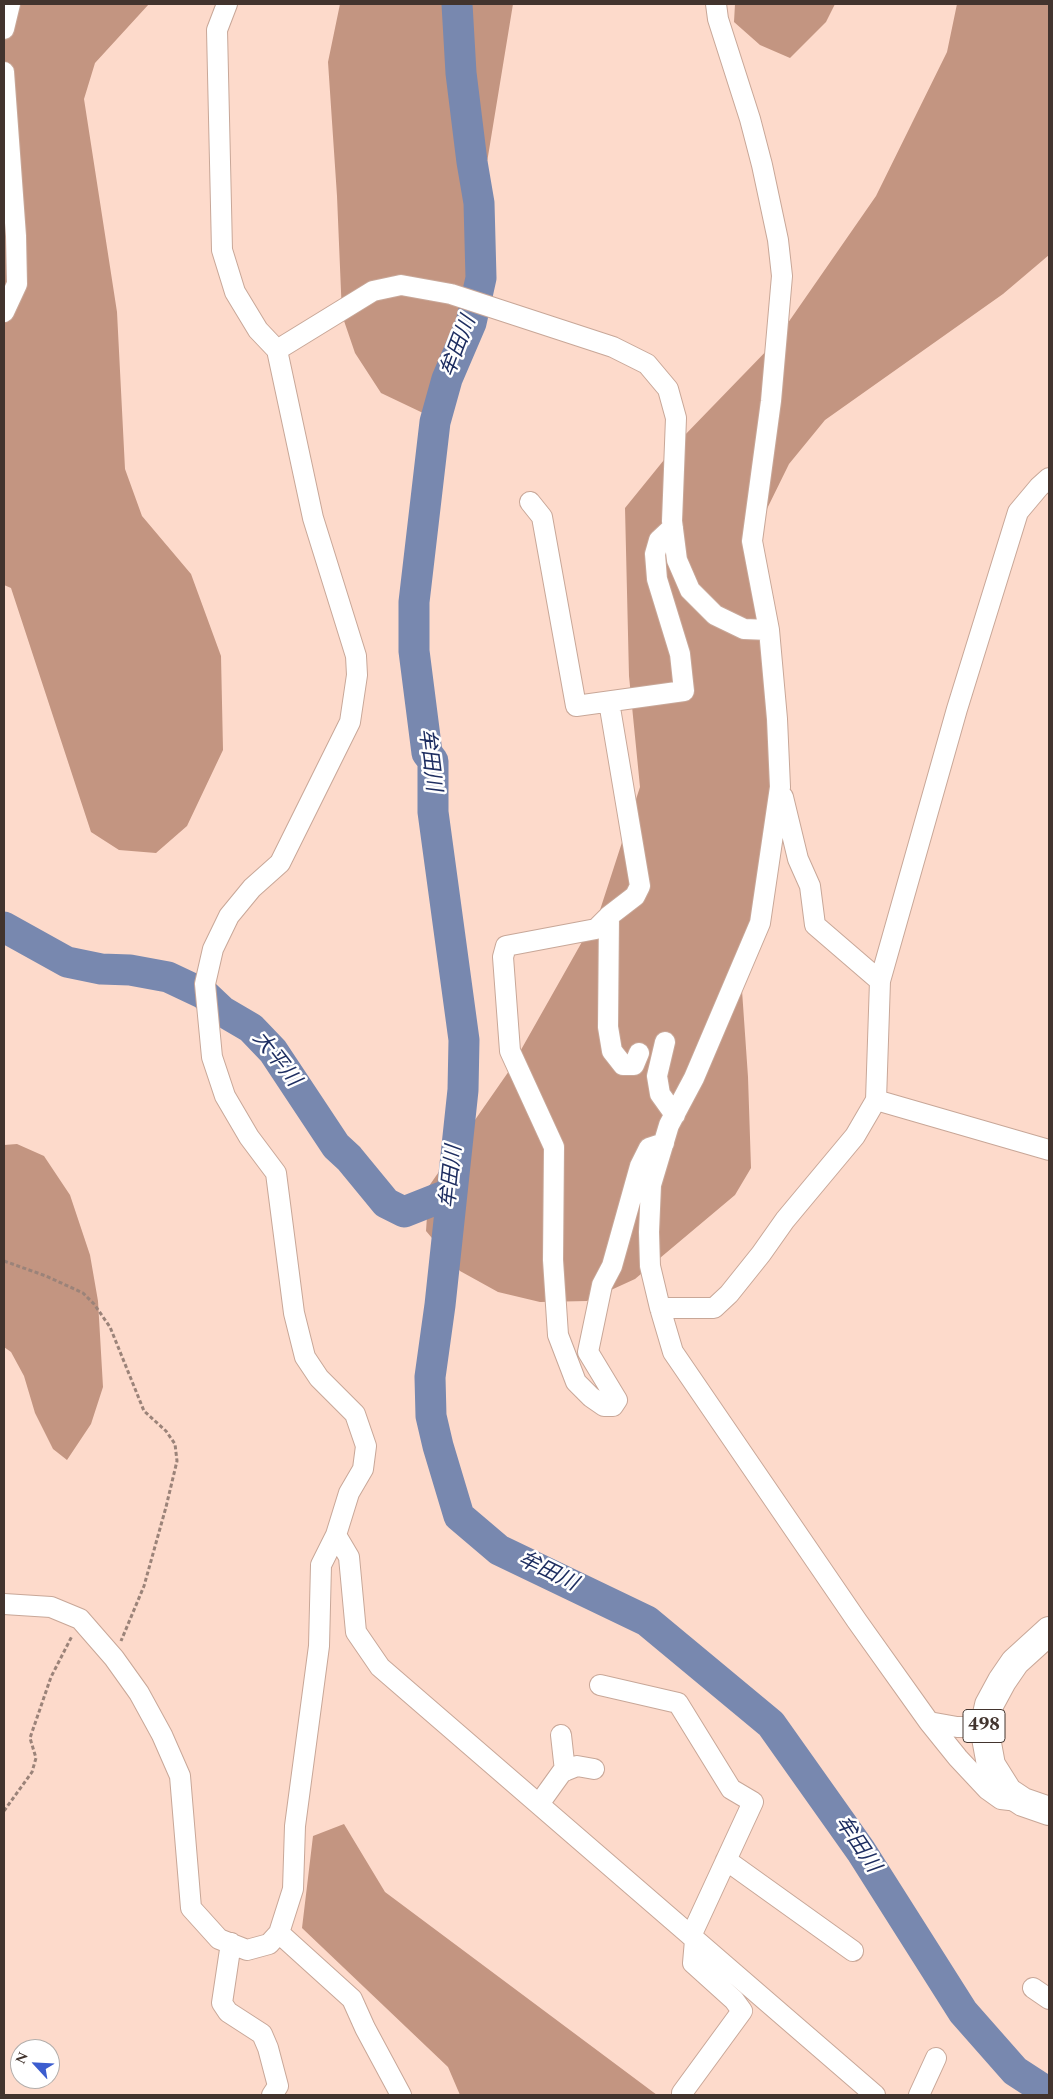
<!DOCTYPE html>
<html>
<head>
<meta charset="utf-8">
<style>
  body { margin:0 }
  #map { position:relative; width:1053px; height:2099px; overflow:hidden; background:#fddacb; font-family:Spectral,serif }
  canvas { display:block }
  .frame { position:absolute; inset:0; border:5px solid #42342e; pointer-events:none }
  .north { position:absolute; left:10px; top:2039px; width:50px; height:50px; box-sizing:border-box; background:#fff; border:1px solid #b3aeab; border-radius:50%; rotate:295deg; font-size:14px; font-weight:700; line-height:20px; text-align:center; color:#42342e }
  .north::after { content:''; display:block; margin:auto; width:18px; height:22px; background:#3c5dcf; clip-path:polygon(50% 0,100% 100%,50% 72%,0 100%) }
</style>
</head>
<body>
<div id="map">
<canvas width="1053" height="2099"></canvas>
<div class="frame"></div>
<div class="north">N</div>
</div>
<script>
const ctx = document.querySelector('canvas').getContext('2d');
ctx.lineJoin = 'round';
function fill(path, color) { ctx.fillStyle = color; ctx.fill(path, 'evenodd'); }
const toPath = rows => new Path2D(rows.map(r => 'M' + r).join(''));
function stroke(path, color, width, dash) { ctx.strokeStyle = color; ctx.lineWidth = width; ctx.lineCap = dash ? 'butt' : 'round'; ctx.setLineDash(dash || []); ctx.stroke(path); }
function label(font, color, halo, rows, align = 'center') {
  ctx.font = font + ' Spectral,"Noto Sans JP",serif'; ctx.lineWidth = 5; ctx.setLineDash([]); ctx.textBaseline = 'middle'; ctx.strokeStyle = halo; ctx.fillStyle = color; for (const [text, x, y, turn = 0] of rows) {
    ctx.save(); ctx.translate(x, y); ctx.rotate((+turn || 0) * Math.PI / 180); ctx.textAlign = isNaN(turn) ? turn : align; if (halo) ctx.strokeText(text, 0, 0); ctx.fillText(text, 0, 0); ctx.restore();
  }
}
fill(toPath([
  [4,4,149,4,95,63,84,99,117,312,125,469,142,516,191,574,221,656,223,750,187,826,156,853,119,850,91,832,11,588,4,585],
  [340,4,513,4,480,205,478,259,482,307,454,377,439,400,423,413,381,393,355,353,342,315,337,196,328,62],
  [735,4,835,4,826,22,790,58,760,45,734,22],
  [957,4,1049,4,1049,255,1003,294,825,420,789,464,762,519,751,576,787,762,741,976,748,1077,751,1168,735,1195,635,1279,587,1301,540,1302,498,1292,460,1271,426,1231,429,1186,509,1071,600,910,640,787,629,676,625,508,681,439,774,343,876,196,947,52],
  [17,1144,44,1156,70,1195,90,1255,98,1301,103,1387,91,1424,67,1460,53,1449,35,1413,24,1376,11,1352,4,1347,4,1145],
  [344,1824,385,1892,657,2095,460,2095,448,2067,302,1928,313,1836]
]), '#c39581');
stroke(toPath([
  [457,4,461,73,472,162,479,203,481,278,471,323,447,379,435,422,414,602,414,651,427,753,433,761,433,812,464,1040,463,1090,440,1305,430,1377,431,1416,438,1446,459,1516,499,1550,647,1621,771,1724,861,1851,963,2012,1015,2071,1049,2093],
  [4,927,67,962,101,969,130,970,168,977,204,994,222,1011,251,1028,273,1051,336,1146,349,1158,386,1203,404,1212,452,1193]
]), '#7888af', 31);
const street = toPath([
  [716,4,718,19,750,119,762,165,778,240,782,276,771,401,752,541,769,630,777,719,780,787,760,923,694,1078,669,1125,651,1185,649,1232,650,1266,660,1308,673,1352,857,1621,929,1722,957,1727,984,1727],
  [4,29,10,4],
  [4,72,16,236,17,284,4,312],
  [277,350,373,291,401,285,451,294,613,347,647,364,668,389,676,418,672,521,677,560,690,590,715,615,744,629,769,630],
  [530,502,542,517,576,706,684,691,680,654,657,579,655,554,659,540,673,527],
  [609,702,640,886,635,896,609,916,608,1027,612,1051,623,1065,634,1065,639,1053],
  [783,797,798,859,810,886,815,925,880,981],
  [609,916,596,929,506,946,503,957,510,1051,554,1147,553,1260,558,1335,576,1382,591,1397,604,1406,613,1406,617,1400,588,1352,602,1285,612,1266,640,1166,649,1148,664,1143],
  [665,1042,657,1076,660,1094,675,1115],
  [876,1100,1049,1150],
  [660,1308,714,1308,729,1294,761,1254,785,1220,855,1136,876,1100,880,981,957,709,1018,512,1039,487,1049,478],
  [336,1535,349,1557,356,1632,380,1667,875,2095],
  [4,1604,51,1607,80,1619,114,1658,139,1693,162,1735,180,1776,191,1908,219,1939,247,1950,269,1944,279,1933,293,1889,295,1826,319,1646,321,1565,336,1535,349,1493,363,1469,366,1446,355,1414,319,1378,305,1357,294,1313,276,1173,249,1137,225,1096,212,1057,205,984,213,949,229,916,252,888,280,863,350,722,357,675,356,656,313,518,277,350,258,330,235,292,222,250,217,30,227,4],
  [600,1685,678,1703,731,1789,753,1802,691,1936],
  [929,1722,958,1758,987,1789,1001,1799,1018,1801],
  [561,1735,565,1771],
  [539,1804,562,1772,577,1766,594,1769],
  [726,1860,853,1951],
  [279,1933,352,1999,365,2028,401,2095],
  [231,1943,222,2003,228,2012,262,2034,268,2048,278,2086,272,2095],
  [1033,1988,1049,1999],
  [682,2093,742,2011,734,2000,693,1963,695,1940],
  [919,2095,936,2058]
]);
const highway = toPath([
  [1049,1631,1015,1662,1002,1681,989,1705,984,1727,991,1765,1008,1792,1023,1802,1049,1811]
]);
stroke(street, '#c8a798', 22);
stroke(highway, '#c8a798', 30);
stroke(toPath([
  [4,1261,46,1276,83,1293,94,1304,110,1327,144,1411,166,1431,175,1444,177,1461,166,1507,144,1586,121,1641],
  [4,1811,32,1772,36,1758,30,1738,51,1677,72,1636]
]), '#9b8379', 3, [4, 2.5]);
stroke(street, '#fff', 20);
stroke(highway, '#fff', 28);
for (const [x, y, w] of [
  [984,1726,42]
]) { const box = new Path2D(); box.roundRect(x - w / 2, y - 16.5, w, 33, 4); ctx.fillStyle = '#fff'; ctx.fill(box); stroke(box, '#42342e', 1); }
label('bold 19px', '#42342e', null, [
  ["498",984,1726]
]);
label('italic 21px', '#1e2e61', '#fff', [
  ["牟田川",460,347,-69],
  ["牟田川",428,760,83],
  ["大平川",275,1060,52],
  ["牟田川",453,1177,-84],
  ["牟田川",547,1573,26],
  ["牟田川",856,1845,56]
]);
</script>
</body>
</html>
